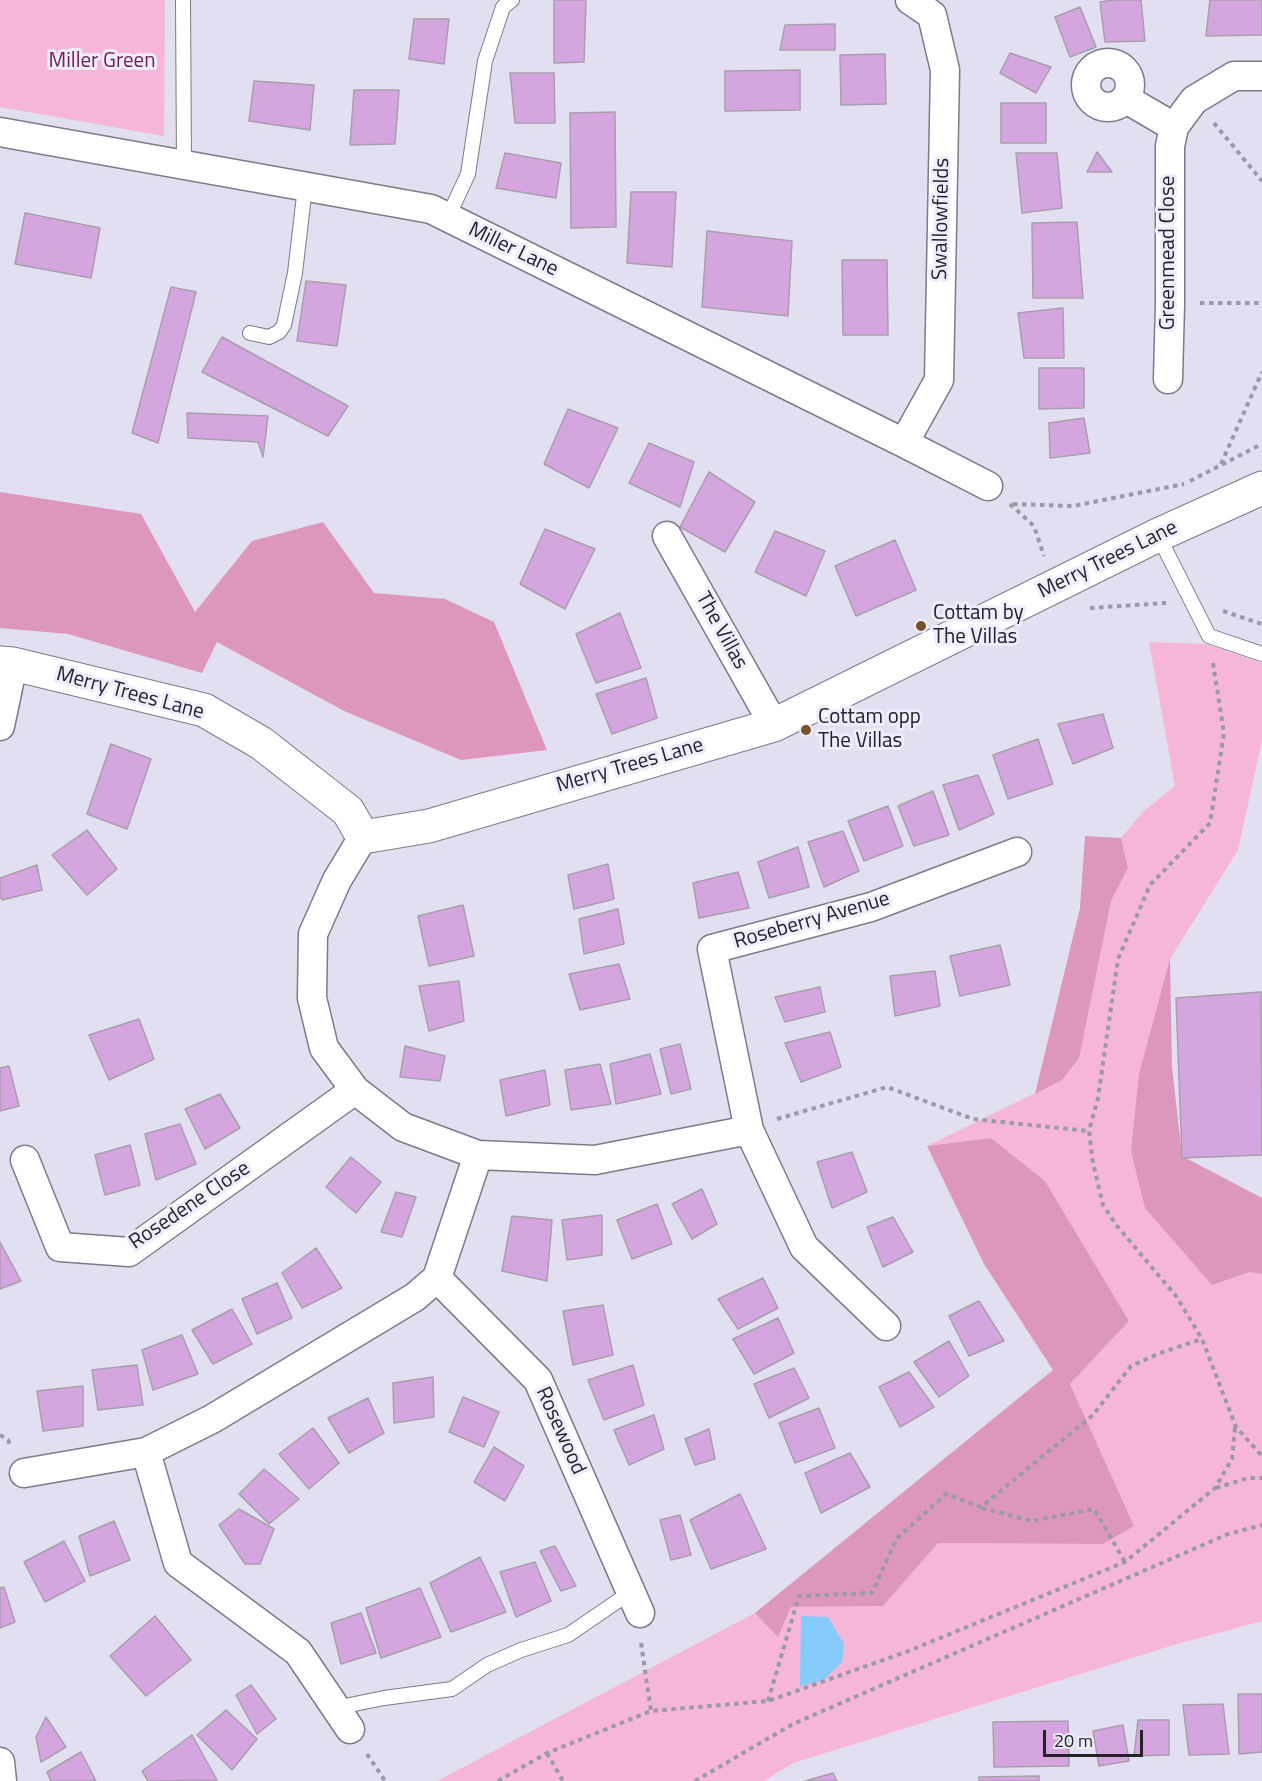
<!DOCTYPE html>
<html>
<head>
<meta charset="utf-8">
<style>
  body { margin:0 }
  #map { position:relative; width:1262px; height:1781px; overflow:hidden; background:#e1dff0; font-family:"Titillium Web",sans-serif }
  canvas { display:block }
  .scale { position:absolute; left:1043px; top:1730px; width:100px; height:27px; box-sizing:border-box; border:3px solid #242329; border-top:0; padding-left:8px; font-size:18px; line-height:21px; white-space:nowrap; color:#242329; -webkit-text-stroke:4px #efecfd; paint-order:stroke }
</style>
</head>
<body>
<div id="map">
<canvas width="1262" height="1781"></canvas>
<div class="scale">20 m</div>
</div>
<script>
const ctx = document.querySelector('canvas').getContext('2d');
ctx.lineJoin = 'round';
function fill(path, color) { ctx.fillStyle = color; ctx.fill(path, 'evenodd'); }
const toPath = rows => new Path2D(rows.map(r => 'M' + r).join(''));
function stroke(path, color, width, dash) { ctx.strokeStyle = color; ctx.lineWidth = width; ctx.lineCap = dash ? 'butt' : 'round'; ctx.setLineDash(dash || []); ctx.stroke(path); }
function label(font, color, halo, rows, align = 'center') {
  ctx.font = font + ' "Titillium Web",sans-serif'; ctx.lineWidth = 6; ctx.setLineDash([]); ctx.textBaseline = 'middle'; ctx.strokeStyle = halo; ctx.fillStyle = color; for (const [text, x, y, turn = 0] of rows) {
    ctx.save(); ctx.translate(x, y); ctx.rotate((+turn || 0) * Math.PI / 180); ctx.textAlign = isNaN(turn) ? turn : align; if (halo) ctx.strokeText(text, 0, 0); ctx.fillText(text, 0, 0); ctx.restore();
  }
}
fill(toPath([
  [0,0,165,0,164,136,0,107],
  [1149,642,1206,644,1262,663,1262,740,1238,850,1170,959,1131,1151,1249,1272,1262,1274,1262,1621,1177,1644,793,1763,764,1781,437,1781,755,1613,778,1636,791,1607,883,1606,938,1543,1102,1544,1134,1526,1070,1384,1129,1321,1045,1181,991,1138,927,1146,1062,1080,1103,938,1111,901,1128,868,1121,838,1144,811,1175,786]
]), '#f6b6d7');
fill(toPath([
  [0,492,141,514,195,612,252,541,323,522,374,593,445,599,494,622,547,750,461,760,344,711,217,642,202,673,68,634,0,628],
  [1085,836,1121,838,1128,868,1111,901,1079,1058,1062,1080,1035,1094,1080,908],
  [1170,959,1172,1067,1182,1156,1262,1198,1262,1274,1249,1272,1212,1285,1145,1208,1131,1151,1139,1074],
  [991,1138,1045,1181,1129,1321,1070,1384,1134,1526,1103,1544,938,1543,883,1606,791,1607,778,1637,755,1613,1053,1370,984,1264,927,1146]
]), '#dd96bc');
fill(toPath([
  [801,1616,828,1617,844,1644,842,1662,824,1680,800,1686]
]), '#85cbfa');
const building = toPath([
  [554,0,586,0,584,62,554,63,554,0],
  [1113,0,1141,0,1145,41,1105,42,1100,2,1113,0],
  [1210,0,1262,0,1262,35,1206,36,1210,0],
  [1080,7,1096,47,1070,57,1055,17,1080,7],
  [414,19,449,19,444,64,409,59,414,19],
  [835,24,835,50,780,50,785,25,835,24],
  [1010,53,1051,67,1036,93,1000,73,1010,53],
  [885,54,886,104,841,105,840,55,885,54],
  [800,70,800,110,725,111,725,71,800,70],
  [510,73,554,73,555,123,515,123,510,73],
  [254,81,314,85,310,130,249,121,254,81],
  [354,90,399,90,395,144,350,145,354,90],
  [1001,103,1046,103,1046,143,1001,143,1001,103],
  [615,112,616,227,571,228,570,113,615,112],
  [1097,152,1112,172,1087,172,1097,152],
  [505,153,561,163,556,198,496,188,505,153],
  [1016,153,1057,153,1062,208,1022,213,1016,153],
  [631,192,676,192,672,267,627,263,631,192],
  [25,213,100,228,91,278,15,264,25,213],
  [1077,222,1083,298,1033,298,1032,223,1077,222],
  [707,231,792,241,788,316,702,307,707,231],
  [842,260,887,260,888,335,843,335,842,260],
  [306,281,346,285,337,346,297,341,306,281],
  [171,287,196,292,158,443,132,433,171,287],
  [1063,308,1064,358,1024,358,1018,313,1063,308],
  [222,337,348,406,328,436,202,372,222,337],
  [1039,368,1084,368,1084,408,1039,409,1039,368],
  [568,409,618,428,589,488,544,464,568,409],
  [187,413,268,416,263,457,258,442,188,438,187,413],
  [1084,418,1090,453,1050,458,1049,423,1084,418],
  [649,443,694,462,680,507,629,483,649,443],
  [709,472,755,502,725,552,680,527,709,472],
  [545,529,595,549,565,609,520,584,545,529],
  [775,531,825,551,806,596,755,572,775,531],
  [895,540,916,590,856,616,835,566,895,540],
  [620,613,641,668,596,683,576,634,620,613],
  [646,678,657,718,612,734,596,694,646,678],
  [1103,714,1113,748,1073,764,1058,724,1103,714],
  [1038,739,1053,784,1008,799,993,755,1038,739],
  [111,744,151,759,127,829,87,814,111,744],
  [978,775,994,814,959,830,943,785,978,775],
  [933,791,949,835,914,846,898,806,933,791],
  [888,806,903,846,864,861,848,821,888,806],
  [87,830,117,869,87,895,52,855,87,830],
  [843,831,859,871,824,887,808,842,843,831],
  [798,847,809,887,769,898,758,862,798,847],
  [608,864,614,899,574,909,568,875,608,864],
  [37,865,42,890,2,900,0,896,0,878,37,865],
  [738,872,749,908,699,918,693,883,738,872],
  [463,905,474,956,429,966,418,916,463,905],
  [618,909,624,944,584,954,579,919,618,909],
  [1000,945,1010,985,960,996,950,956,1000,945],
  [619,964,630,999,580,1010,569,974,619,964],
  [935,971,940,1006,895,1016,890,976,935,971],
  [459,981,464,1021,429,1031,419,986,459,981],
  [820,987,825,1012,785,1022,775,997,820,987],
  [1261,992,1262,1155,1182,1158,1176,998,1261,992],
  [139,1019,154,1059,109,1080,89,1035,139,1019],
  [830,1032,841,1067,801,1082,785,1043,830,1032],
  [680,1044,691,1089,671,1094,660,1049,680,1044],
  [405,1046,445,1056,440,1081,400,1077,405,1046],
  [650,1054,661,1094,616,1104,610,1064,650,1054],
  [600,1064,611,1104,571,1110,565,1070,600,1064],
  [9,1066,19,1106,0,1111,0,1068,9,1066],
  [545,1070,550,1105,506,1116,500,1080,545,1070],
  [220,1094,240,1128,205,1149,185,1109,220,1094],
  [180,1124,196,1164,156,1180,145,1134,180,1124],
  [130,1145,140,1185,105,1195,95,1155,130,1145],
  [852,1152,867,1192,832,1208,817,1162,852,1152],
  [351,1157,381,1182,356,1213,326,1187,351,1157],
  [702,1189,717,1224,692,1239,672,1204,702,1189],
  [396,1192,416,1197,402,1237,381,1232,396,1192],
  [657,1204,672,1244,632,1259,617,1220,657,1204],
  [602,1215,602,1255,567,1260,562,1220,602,1215],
  [512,1216,552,1220,547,1281,502,1271,512,1216],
  [893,1217,913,1252,883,1267,867,1227,893,1217],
  [0,1242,21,1281,0,1289,0,1242],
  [316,1248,342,1288,302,1308,282,1273,316,1248],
  [763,1278,778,1308,738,1329,718,1299,763,1278],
  [277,1283,292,1318,257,1334,242,1299,277,1283],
  [979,1301,1004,1341,969,1356,949,1316,979,1301],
  [603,1305,613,1355,573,1365,563,1311,603,1305],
  [232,1309,252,1344,213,1364,192,1330,232,1309],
  [778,1318,794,1353,754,1374,733,1339,778,1318],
  [182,1335,198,1374,153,1390,142,1350,182,1335],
  [949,1341,969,1376,939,1397,914,1362,949,1341],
  [137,1365,143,1405,98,1410,92,1370,137,1365],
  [633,1365,644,1405,604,1420,588,1380,633,1365],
  [794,1368,809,1398,769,1418,754,1384,794,1368],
  [909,1372,934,1407,900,1427,879,1387,909,1372],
  [433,1377,434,1417,394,1423,393,1383,433,1377],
  [83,1386,83,1426,43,1431,37,1391,83,1386],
  [463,1397,499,1412,484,1447,449,1432,463,1397],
  [368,1398,384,1433,349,1453,328,1418,368,1398],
  [819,1408,835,1448,795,1463,779,1423,819,1408],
  [654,1415,664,1449,629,1465,614,1430,654,1415],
  [313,1428,339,1463,309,1489,279,1454,313,1428],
  [709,1429,715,1459,695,1465,685,1439,709,1429],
  [494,1447,524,1466,505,1501,474,1482,494,1447],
  [850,1453,870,1487,821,1513,805,1473,850,1453],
  [264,1469,299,1499,269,1524,239,1494,264,1469],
  [740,1494,766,1549,711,1569,690,1520,740,1494],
  [239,1509,274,1529,260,1564,245,1564,219,1525,239,1509],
  [680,1515,691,1555,671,1560,660,1520,680,1515],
  [114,1521,130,1560,90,1576,79,1536,114,1521],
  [64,1541,85,1581,45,1602,24,1562,64,1541],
  [555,1546,576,1586,561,1591,540,1551,555,1546],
  [480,1557,506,1612,451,1632,430,1583,480,1557],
  [535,1562,551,1601,516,1617,500,1572,535,1562],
  [4,1587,15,1622,0,1628,0,1588,4,1587],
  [420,1588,441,1637,381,1658,366,1608,420,1588],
  [361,1613,376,1653,341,1664,331,1623,361,1613],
  [155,1616,191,1660,146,1696,110,1656,155,1616],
  [251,1685,276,1719,257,1734,236,1695,251,1685],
  [1238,1694,1262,1694,1262,1752,1239,1754,1238,1694],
  [1223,1704,1229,1754,1189,1755,1183,1705,1223,1704],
  [226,1710,257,1739,232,1770,197,1735,226,1710],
  [46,1717,66,1747,41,1762,36,1737,46,1717],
  [1138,1720,1169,1720,1169,1755,1134,1756,1138,1720],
  [1068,1721,1069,1766,994,1767,993,1722,1068,1721],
  [1123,1725,1129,1761,1099,1766,1093,1731,1123,1725],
  [192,1735,217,1780,148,1781,142,1771,192,1735],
  [81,1752,96,1781,51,1781,47,1772,81,1752],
  [833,1773,837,1781,805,1781,833,1773],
  [1039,1776,1039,1781,979,1781,979,1777,1039,1776]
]);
fill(building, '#d5a5e0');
stroke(building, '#a99eac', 1.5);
const lane = toPath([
  [183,0,184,165],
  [448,217,468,174,485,61,503,7,512,0],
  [250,333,269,337,279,332,284,325,295,273,305,187],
  [1158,535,1209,636,1262,654],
  [335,1708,384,1698,452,1689,487,1665,521,1650,568,1635,631,1592]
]);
const street = toPath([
  '1086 85a22 22 0 1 1 44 0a22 22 0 1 1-44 0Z',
  [1126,99,1174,127],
  [0,132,431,209,904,443,988,486],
  [1168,379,1170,304,1170,146,1174,127,1194,100,1234,76,1262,76],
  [904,443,939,380,945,70,932,15,910,0],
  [667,536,774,725],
  [0,726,13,664],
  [363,837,337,880,313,934,312,998,324,1048,355,1090,403,1127,478,1155,595,1160,749,1130,804,1247,886,1326],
  [749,1130,712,949,871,907,1017,852],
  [25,1160,60,1247,129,1252,355,1090],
  [437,1278,538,1380,640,1613],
  [146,1452,178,1563,298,1652,350,1729],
  [24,1473,146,1452,212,1419,415,1297,437,1278,478,1155],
  [0,1762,2,1781]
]);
const secondary = toPath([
  [0,663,13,664,204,710,261,743,348,811,363,837,429,826,774,725,1158,535,1262,488]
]);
stroke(lane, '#7d7a8a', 16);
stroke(street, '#7d7a8a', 31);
stroke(secondary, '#7d7a8a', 35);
stroke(toPath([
  [1214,123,1262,181],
  [1200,303,1262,303],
  [1221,464,1262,372],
  [1190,481,1262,444],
  [1010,504,1034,526,1044,556],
  [1013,504,1073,506,1184,484],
  [1090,608,1166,603],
  [1223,611,1262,624],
  [1213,663,1224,733,1210,823,1150,885,1118,959,1098,1098,1089,1131,1093,1163,1103,1205,1117,1226,1176,1296,1202,1339,1236,1427,1262,1456],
  [777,1119,887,1087,973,1119,1089,1131],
  [0,1435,8,1440,11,1447],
  [1216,1488,1248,1478,1262,1478],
  [982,1508,1032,1521,1094,1509,1125,1562],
  [641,1643,651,1711],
  [768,1701,799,1596,872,1593,897,1538,946,1494,981,1507,1093,1415,1131,1366,1160,1353,1202,1339],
  [547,1753,563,1781],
  [367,1754,385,1781],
  [498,1781,547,1753,651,1711,768,1701,906,1652,1125,1562,1215,1488,1232,1459,1235,1427],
  [695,1781,793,1724,1228,1534,1262,1525]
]), '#9a99a6', 4, [4.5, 4.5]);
stroke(lane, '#fff', 14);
stroke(street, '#fff', 28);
stroke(secondary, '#fff', 33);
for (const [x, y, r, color] of [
  [921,626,6,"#76532c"],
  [806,730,6,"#76532c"]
]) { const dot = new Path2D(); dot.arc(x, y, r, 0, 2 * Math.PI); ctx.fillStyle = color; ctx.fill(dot); stroke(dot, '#efecfd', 2); }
label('21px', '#732154', '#efecfd', [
  ["Miller Green",102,62]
]);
label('21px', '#242329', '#efecfd', [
  ["Swallowfields",942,219,-89],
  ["Miller Lane",513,250,26],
  ["Greenmead Close",1169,253,-90],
  ["Merry Trees Lane",1108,560,-26],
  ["The Villas",721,631,61],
  ["Merry Trees Lane",130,694,15],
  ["Merry Trees Lane",630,766,-16],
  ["Roseberry Avenue",812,921,-16],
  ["Rosedene Close",190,1206,-34],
  ["Rosewood",560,1431,66]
]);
label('21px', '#242329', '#efecfd', [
  ["Cottam by",933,614],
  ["The Villas",933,638],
  ["Cottam opp",818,718],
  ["The Villas",818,742]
], 'left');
</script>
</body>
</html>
